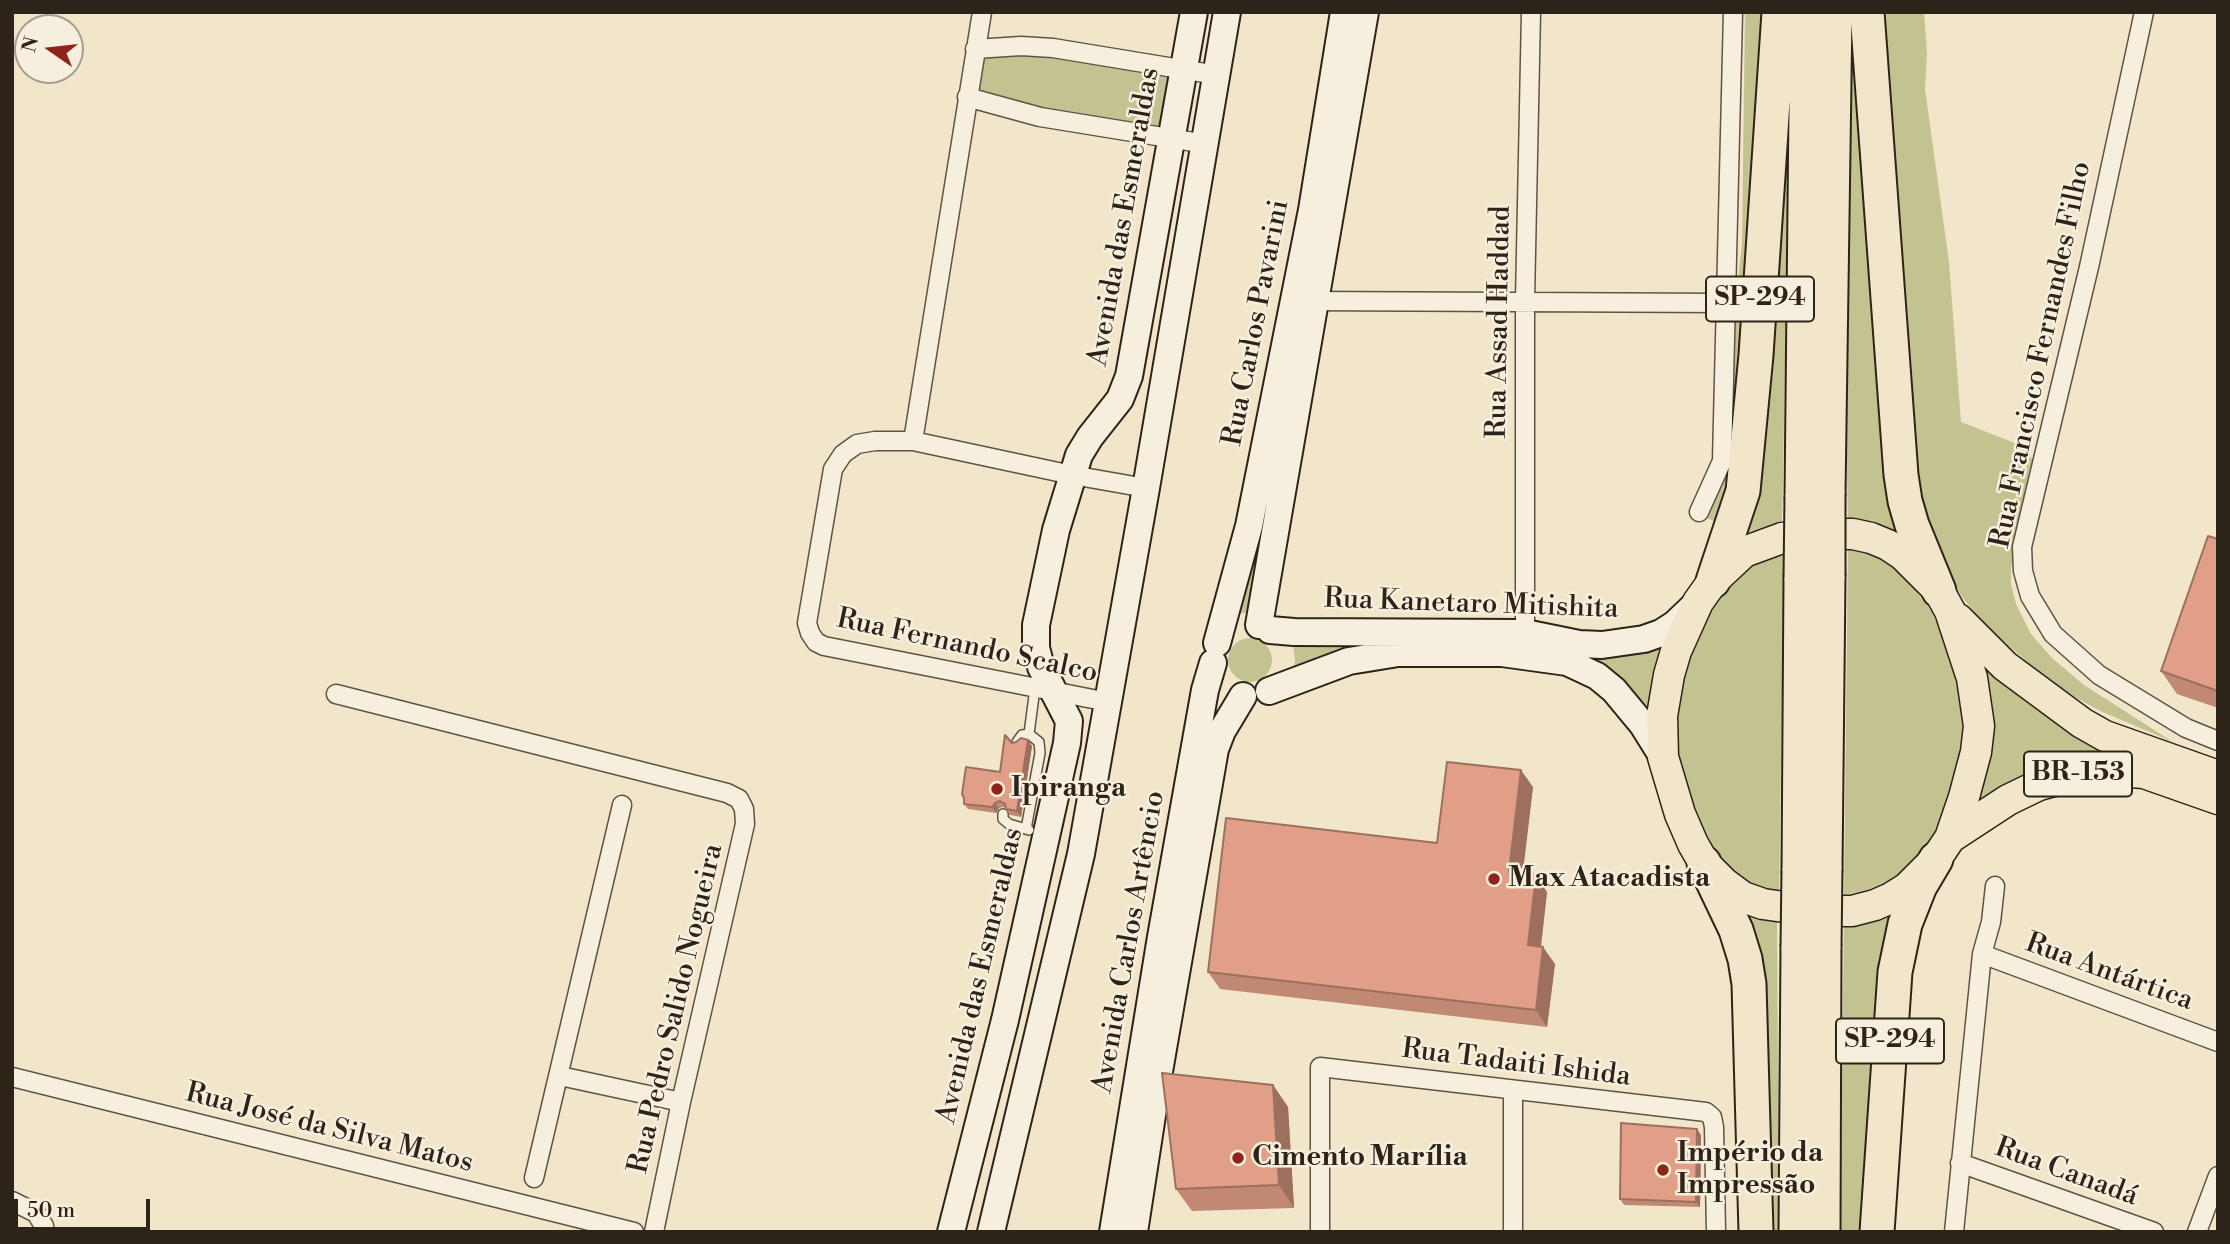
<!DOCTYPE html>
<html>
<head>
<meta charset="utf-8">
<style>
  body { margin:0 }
  #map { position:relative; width:2230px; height:1244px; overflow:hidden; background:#f2e6ca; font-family:"Libre Bodoni",serif }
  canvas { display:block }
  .frame { position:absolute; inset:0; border:14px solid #2d2419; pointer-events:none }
  .north { position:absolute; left:14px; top:14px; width:70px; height:70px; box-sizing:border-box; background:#f7efdd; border:2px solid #a69e8f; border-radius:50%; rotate:284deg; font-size:19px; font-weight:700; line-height:28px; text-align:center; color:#2d2419 }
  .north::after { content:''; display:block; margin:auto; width:24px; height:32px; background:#8f2418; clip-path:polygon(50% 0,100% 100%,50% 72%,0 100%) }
  .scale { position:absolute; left:14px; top:1199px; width:136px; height:32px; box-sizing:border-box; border:4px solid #2d2419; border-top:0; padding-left:9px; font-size:21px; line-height:24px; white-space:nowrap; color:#2d2419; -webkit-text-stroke:5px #f7efdd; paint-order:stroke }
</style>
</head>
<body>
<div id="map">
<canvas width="2230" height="1244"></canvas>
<div class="frame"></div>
<div class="north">N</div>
<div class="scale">50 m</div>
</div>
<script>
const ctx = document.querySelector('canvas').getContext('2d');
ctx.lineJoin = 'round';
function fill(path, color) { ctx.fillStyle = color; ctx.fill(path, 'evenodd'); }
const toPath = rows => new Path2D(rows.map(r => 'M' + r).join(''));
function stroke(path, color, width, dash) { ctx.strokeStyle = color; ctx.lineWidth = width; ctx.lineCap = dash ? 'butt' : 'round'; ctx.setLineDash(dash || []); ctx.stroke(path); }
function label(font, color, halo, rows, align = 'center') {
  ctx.font = font + ' "Libre Bodoni",serif'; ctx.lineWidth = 5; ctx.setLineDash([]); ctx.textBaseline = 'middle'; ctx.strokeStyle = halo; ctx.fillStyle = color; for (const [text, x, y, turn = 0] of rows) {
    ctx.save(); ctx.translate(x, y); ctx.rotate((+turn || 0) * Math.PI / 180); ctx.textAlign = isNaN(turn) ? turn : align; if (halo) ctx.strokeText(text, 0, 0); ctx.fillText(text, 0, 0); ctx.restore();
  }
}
fill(toPath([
  [1745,12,1768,12,1756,239,1724,526,1705,517,1732,333,1742,244],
  [1853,12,1904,538,1848,523,1844,334],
  [1875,12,1924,12,1927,53,1925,89,1949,262,1961,422,2020,445,2033,460,2011,568,2011,584,2016,604,2031,634,2052,658,2084,685,2173,742,2098,710,2063,690,2026,661,1984,624,1962,597,1947,572,1932,540,1914,481],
  [1789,42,1790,115,1782,521,1746,533],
  [975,49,1184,68,1171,140,967,97],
  [1784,546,1779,902,1756,894,1716,858,1692,815,1673,734,1682,661,1730,574],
  [1848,546,1868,550,1901,571,1932,612,1957,673,1963,701,1964,735,1960,768,1937,831,1927,846,1898,877,1883,886,1844,895],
  [1253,551,1261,552,1250,613,1238,613],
  '1228 660a22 22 0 1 1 44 0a22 22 0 1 1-44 0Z',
  [1293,641,1404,641,1293,671,1295,662],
  [1671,641,1652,722,1569,651,1606,656,1626,655,1658,648],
  [1974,646,2134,756,1974,812],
  [1899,905,1884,941,1881,956,1861,1232,1840,1232,1844,919],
  [1747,913,1777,920,1779,1232,1770,1232,1759,956]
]), '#c3c291');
const service = toPath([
  [1017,742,1022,735,1029,734,1035,688],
  [1003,814,1003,819,1009,824,1029,830],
  [1026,829,1040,753,1039,742,1029,734]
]);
const minor = toPath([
  [2144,12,2089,267,2022,547,2023,571,2030,596,2053,634,2099,675,2186,728,2218,741],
  [975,49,1021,46,1053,48,1217,75],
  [967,97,1040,117,1206,144],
  [1304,301,1727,303],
  [913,441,982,12],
  [1699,512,1722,461,1733,12],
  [1525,633,1525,300,1531,12],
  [336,694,727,793,739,799,744,809,745,824,681,1102,654,1232],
  [1108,702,824,646,816,642,810,633,807,623,833,469,843,454,857,444,875,441,913,441,1072,475,1146,488],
  [1982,954,2218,1042],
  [560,1076,681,1102],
  [12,1077,634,1232],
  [1960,1163,2154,1232],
  [534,1178,622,805],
  [12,1201,36,1213,44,1226,45,1232],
  [1320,1232,1320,1067,1706,1112,1712,1117,1714,1127,1716,1232],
  [1513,1232,1513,1091],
  [1954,1232,1982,954,1991,922,1995,886],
  [2197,1232,2218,1176]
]);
const secondary = toPath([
  [1259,625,1365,12],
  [1270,630,1294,632,1525,633,1579,644,1602,645,1644,639,1661,633,1675,624,1697,603],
  [1217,643,1249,526,1312,210,1344,12],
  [1269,691,1349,661,1398,653,1502,653,1567,662,1597,676,1614,690,1643,725,1663,757],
  [951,1232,1005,1020,1067,743,1069,721,1041,667,1036,648,1036,625,1056,530,1079,455,1090,437,1120,399,1129,376,1194,12],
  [991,1232,1081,854,1146,488,1227,12],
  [1113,1232,1161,937,1205,690,1213,663],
  [1134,1232,1157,1083,1215,749,1222,731,1243,696]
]);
const trunk = toPath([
  [1814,534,1853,534,1871,538,1888,545,1903,555,1939,591,1950,611,1972,678,1979,726,1976,752,1964,797,1950,838,1936,859,1907,888,1891,898,1875,905,1852,911,1812,911,1763,904,1743,897,1724,883,1704,863,1693,844,1680,814,1663,757,1662,716,1669,675,1676,651,1698,602,1713,581,1744,552,1782,538,1814,534],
  [1958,619,2005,666,2082,723,2105,736,2218,776],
  [1950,838,2008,800,2039,785,2087,772,2114,771,2144,773,2218,799]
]);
const motorway = toPath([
  [1867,12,1901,475,1905,501,1912,525,1939,591],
  [1828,493,1835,12],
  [1802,497,1807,12],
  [1713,581,1743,491,1756,355,1779,12],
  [1704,863,1736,930,1745,959,1749,984,1756,1232],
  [1825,869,1828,576],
  [1799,871,1801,578],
  [1796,1232,1798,947],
  [1823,1232,1824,946],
  [1877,1232,1895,972,1905,924,1920,886,1936,859]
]);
stroke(service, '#5e5445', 12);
stroke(minor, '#5e5445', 21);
stroke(secondary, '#2d2419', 30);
stroke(trunk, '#2d2419', 33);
stroke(motorway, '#2d2419', 37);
stroke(service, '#f7efdd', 9);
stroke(minor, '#f7efdd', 18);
stroke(secondary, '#f7efdd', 26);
stroke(trunk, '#f2e6ca', 30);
stroke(motorway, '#f2e6ca', 33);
const motorwayBridge = toPath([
  [1828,576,1828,493],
  [1801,578,1802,497],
  [1824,946,1825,869],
  [1798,947,1799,871]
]);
stroke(motorwayBridge, '#2d2419', 37, []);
stroke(motorwayBridge, '#f2e6ca', 33);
fill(toPath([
  [2218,539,2218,708,2177,694,2161,671],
  [1028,740,1032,746,1021,817,1010,815,1004,807,999,808,996,813,968,809,964,804,1000,772,1012,743],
  [1533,787,1522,874,1547,892,1541,947,1555,964,1547,1027,1220,989,1208,972,1437,843],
  [1273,1085,1288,1107,1294,1208,1192,1211,1176,1189],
  [1701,1135,1700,1207,1624,1205,1620,1199]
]), '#c18973');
fill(toPath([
  [1028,740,1032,746,1021,817,1017,811],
  [1521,770,1533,787,1521,889,1509,872],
  [995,803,999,808,996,813,992,807],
  [1536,875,1547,892,1539,962,1528,945],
  [1543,947,1555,964,1547,1027,1536,1010],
  [1273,1085,1288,1107,1294,1208,1279,1185],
  [1697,1129,1701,1135,1700,1207,1696,1202]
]), '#9d6f5e');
const building = toPath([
  [2208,536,2218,539,2218,691,2161,671,2208,536],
  [1005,735,1012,743,1016,742,1021,738,1028,740,1017,811,1006,809,1005,804,1000,801,995,803,992,807,964,804,964,798,962,794,966,767,1000,772,1005,735],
  [1447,762,1521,770,1509,872,1536,875,1528,945,1543,947,1536,1010,1208,972,1226,818,1437,843,1447,762],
  [1162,1073,1273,1085,1279,1185,1176,1189,1162,1073],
  [1621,1123,1697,1129,1696,1202,1620,1199,1621,1123]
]);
fill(building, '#e09f86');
stroke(building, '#9d6f5e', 2);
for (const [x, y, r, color] of [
  [997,789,7,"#8f2418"],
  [1494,879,7,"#8f2418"],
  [1238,1158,7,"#8f2418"],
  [1663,1170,7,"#8f2418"]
]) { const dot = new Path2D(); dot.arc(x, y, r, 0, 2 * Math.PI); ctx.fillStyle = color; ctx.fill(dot); stroke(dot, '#f7efdd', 2.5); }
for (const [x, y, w] of [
  [1760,299,108],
  [2078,774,108],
  [1890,1041,108]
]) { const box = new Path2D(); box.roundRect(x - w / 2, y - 22.5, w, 45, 5); ctx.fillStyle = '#f7efdd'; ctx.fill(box); stroke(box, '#2d2419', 2); }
label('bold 26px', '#2d2419', null, [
  ["SP-294",1760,299],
  ["BR-153",2078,774],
  ["SP-294",1890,1041]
]);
label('28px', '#2d2419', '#f7efdd', [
  ["Avenida das Esmeraldas",1125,217,-80],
  ["Rua Assad Haddad",1500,322,-89],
  ["Rua Carlos Pavarini",1257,323,-79],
  ["Rua Francisco Fernandes Filho",2042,355,-78],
  ["Rua Kanetaro Mitishita",1471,605,2],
  ["Rua Fernando Scalco",967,647,12],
  ["Avenida Carlos Artêncio",1130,942,-80],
  ["Rua Antártica",2109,973,20],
  ["Avenida das Esmeraldas",981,976,-77],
  ["Rua Pedro Salido Nogueira",677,1009,-77],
  ["Rua Tadaiti Ishida",1516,1064,7],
  ["Rua José da Silva Matos",329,1129,14],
  ["Rua Canadá",2066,1173,20]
]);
label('bold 28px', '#2d2419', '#f7efdd', [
  ["Ipiranga",1011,789],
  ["Max Atacadista",1508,879],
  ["Império da",1677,1154],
  ["Impressão",1677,1186],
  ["Cimento Marília",1252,1158]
], 'left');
</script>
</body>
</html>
